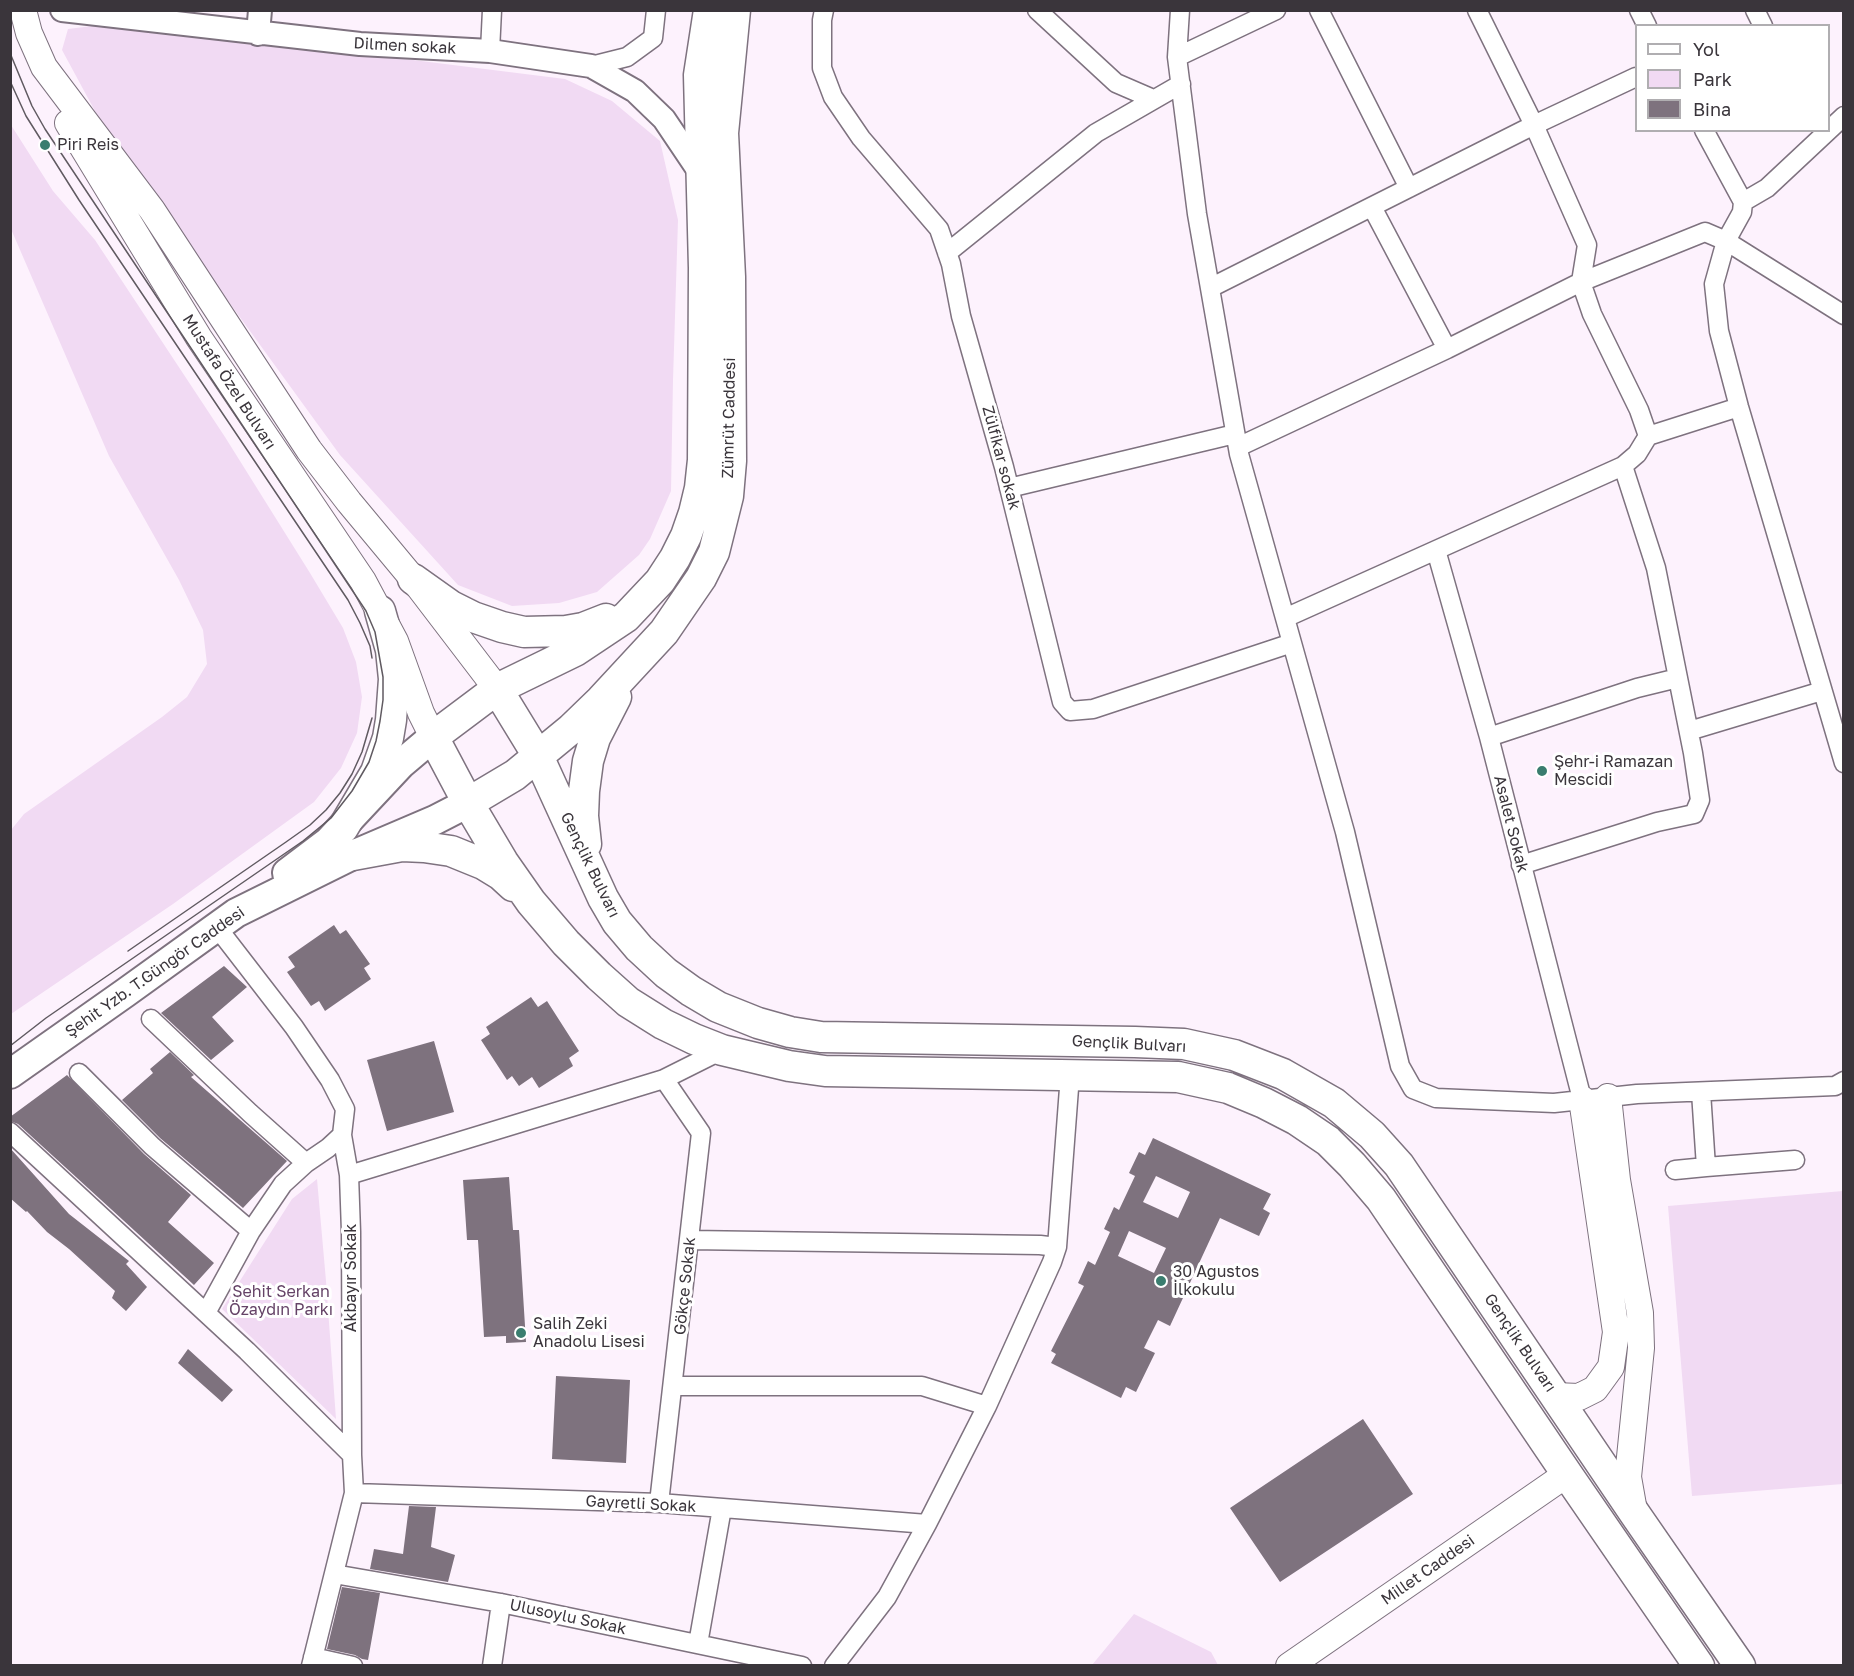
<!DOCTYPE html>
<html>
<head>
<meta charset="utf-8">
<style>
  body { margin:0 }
  #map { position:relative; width:1854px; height:1676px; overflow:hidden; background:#fdf2fd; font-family:"Golos Text",sans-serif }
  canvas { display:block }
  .frame { position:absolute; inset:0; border:12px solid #3a353b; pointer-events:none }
  .legend { position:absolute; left:1635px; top:24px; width:195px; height:108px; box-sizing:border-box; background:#fff; border:2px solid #b0aeb1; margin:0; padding:8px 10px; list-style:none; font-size:18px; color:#3a353b }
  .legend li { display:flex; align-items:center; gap:12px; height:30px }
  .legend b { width:30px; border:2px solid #b0aeb1 }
</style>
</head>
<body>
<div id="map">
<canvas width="1854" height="1676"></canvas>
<div class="frame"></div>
<ul class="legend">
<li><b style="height:8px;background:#fff"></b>Yol</li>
<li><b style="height:16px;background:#f1daf3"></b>Park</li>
<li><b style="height:16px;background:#7e727e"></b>Bina</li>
</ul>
</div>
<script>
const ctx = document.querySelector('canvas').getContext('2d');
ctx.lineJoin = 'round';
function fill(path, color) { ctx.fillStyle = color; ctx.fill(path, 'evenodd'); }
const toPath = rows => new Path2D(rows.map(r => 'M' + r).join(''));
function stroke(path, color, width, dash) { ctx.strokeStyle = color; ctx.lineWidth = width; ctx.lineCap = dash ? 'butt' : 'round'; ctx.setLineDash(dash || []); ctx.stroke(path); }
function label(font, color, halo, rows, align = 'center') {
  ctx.font = font + ' "Golos Text",sans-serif'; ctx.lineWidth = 6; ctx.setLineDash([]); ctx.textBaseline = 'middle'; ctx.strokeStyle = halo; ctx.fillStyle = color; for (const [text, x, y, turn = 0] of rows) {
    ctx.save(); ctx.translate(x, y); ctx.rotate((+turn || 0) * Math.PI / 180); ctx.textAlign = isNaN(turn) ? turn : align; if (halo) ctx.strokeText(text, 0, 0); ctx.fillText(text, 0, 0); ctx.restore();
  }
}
fill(toPath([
  [100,25,365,54,565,79,612,101,660,141,678,220,673,380,671,491,650,539,639,555,597,592,559,603,512,606,458,585,340,455,109,137,62,50,68,29],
  [11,125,53,191,95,240,225,437,310,573,343,628,356,662,362,697,357,733,341,768,314,802,173,904,11,1014,11,830,24,814,162,717,187,697,207,664,203,630,179,580,109,456,11,229],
  [317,1179,326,1281,336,1419,222,1309,292,1199],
  [1843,1191,1843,1484,1692,1496,1668,1206],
  [1134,1614,1211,1652,1218,1665,1092,1665]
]), '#f1daf3');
fill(toPath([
  [334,925,340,934,346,930,370,964,364,968,371,979,325,1011,319,1001,311,1006,287,972,295,967,288,957],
  [224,966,247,987,212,1017,234,1041,211,1060,161,1013],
  [531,997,538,1007,547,1001,579,1051,569,1058,573,1066,539,1088,532,1077,519,1086,512,1076,507,1080,481,1040,490,1034,486,1027],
  [434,1041,454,1112,387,1131,367,1060],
  [170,1052,194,1075,191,1077,287,1161,243,1208,160,1138,122,1100,153,1073,150,1069],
  [67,1075,144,1154,191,1195,168,1222,214,1263,194,1285,18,1124,10,1121,10,1117],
  [1153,1138,1271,1194,1263,1209,1270,1213,1259,1236,1220,1218,1170,1326,1158,1320,1144,1348,1155,1353,1136,1392,1126,1387,1121,1398,1051,1363,1056,1354,1051,1351,1084,1286,1078,1283,1088,1261,1095,1265,1110,1232,1104,1229,1114,1207,1119,1210,1135,1176,1129,1173,1139,1152,1145,1155],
  [1156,1176,1190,1192,1178,1218,1143,1202],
  [1129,1231,1166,1248,1154,1273,1118,1256],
  [10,1148,69,1214,129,1261,126,1264,147,1287,126,1311,112,1298,115,1291,69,1249,47,1232,27,1211,26,1212,10,1198],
  [509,1177,513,1230,519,1230,526,1342,506,1343,506,1336,484,1337,478,1240,467,1240,463,1180],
  [188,1349,233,1390,222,1402,178,1363],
  [556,1376,630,1380,626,1463,552,1459],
  [1363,1419,1413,1494,1280,1582,1230,1508],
  [409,1506,436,1507,431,1547,455,1555,448,1582,370,1569,374,1549,403,1554],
  [342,1587,380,1593,368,1660,362,1659,355,1655,327,1649]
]), '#7e727e');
const minor = toPath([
  [824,10,822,20,822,68,833,97,861,138,939,229,951,264,961,316,1004,467,1062,702,1070,711,1093,709,1292,643],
  [1037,10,1116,83,1153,99],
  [1180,10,1177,57,1197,214,1239,454,1345,832,1400,1066,1413,1089,1436,1098,1554,1103,1637,1094,1835,1086,1844,1081],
  [1319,10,1409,188],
  [1477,10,1534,125,1587,245,1581,282,1592,314,1639,410,1648,436,1637,454,1623,466,1656,568,1693,753,1700,800,1694,814,1657,822,1521,865],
  [1639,10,1647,26],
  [1755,10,1763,26],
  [490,51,492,10],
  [1177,57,1276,10],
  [591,66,627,57,653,38,656,10],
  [1704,130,1743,202,1742,212,1726,241,1714,284,1719,331,1739,407,1844,763],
  [1743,202,1767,188,1844,116],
  [1372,207,1447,349],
  [947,253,1096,133,1181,84],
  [1210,288,1534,125,1636,77],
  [1648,436,1739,407],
  [1238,447,1447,349,1581,282,1705,232,1726,241,1844,315],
  [1009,488,1235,434],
  [1436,550,1489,737,1582,1099],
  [1285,618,1623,466],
  [1689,731,1822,691],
  [1489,737,1637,688,1678,678],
  [216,926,294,1027,330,1080,345,1109,342,1135,349,1175,351,1232,352,1455,354,1493,311,1666],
  [151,1019,250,1113,306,1163],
  [79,1073,152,1146,251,1231],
  [1701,1092,1706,1167,1795,1160],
  [10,1132,247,1351,352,1455],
  [1675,1170,1706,1167],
  [349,1175,664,1079,722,1050],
  [690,1240,1040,1245,1057,1247],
  [206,1313,251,1231,283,1184,306,1163,328,1148,342,1135],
  [674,1386,922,1386,987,1406],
  [354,1493,659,1503,927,1524],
  [659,1503,701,1133,664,1079],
  [334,1574,501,1603,802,1666],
  [698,1644,722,1508],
  [313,1657,353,1666],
  [492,1666,501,1603],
  [834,1666,887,1597,927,1524,987,1406,1052,1262,1057,1247,1070,1075]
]);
const tertiary = toPath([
  [62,10,360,44,490,51,591,66,635,91,664,119,701,174],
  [258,34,260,10]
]);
const secondary = toPath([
  [23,10,29,33,44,67,152,210,309,450,349,502,413,579,497,689],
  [68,123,199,338,363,581,395,641,421,713,433,737],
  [1608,1097,1617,1180,1640,1313,1641,1348,1628,1477,1634,1511],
  [1555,1396,1579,1397,1595,1389,1611,1367,1616,1332,1582,1099],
  [1289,1666,1567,1474]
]);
const primary = toPath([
  [287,873,328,842,401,764,433,737],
  [10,1074,125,993,236,913,353,855,435,820,468,803]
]);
const trunk = toPath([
  [709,10,699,75,704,268,703,460,700,488,694,513,686,536,675,558,660,581,626,617,575,651,497,689,433,737,468,803,503,862,531,902,566,943,599,976,628,1002,663,1024,694,1039,722,1050,789,1066,825,1071,1178,1077,1228,1088,1264,1103,1297,1120,1328,1141,1352,1165,1381,1199,1567,1474,1699,1666],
  [413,579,451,606,473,617,502,627,524,632,566,631,583,628,606,619],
  [497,689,538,756,603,898,617,922,639,948,666,973,691,991,718,1007,758,1023,790,1032,821,1037,1135,1042,1184,1044,1234,1055,1283,1074,1334,1103,1372,1135,1399,1165,1635,1514,1740,1666],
  [468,803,515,775,571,729,601,700,664,632,701,578,714,552,728,496,731,461,730,277,723,133,735,10],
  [343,828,376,772,388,738,391,720,394,679,391,650,380,611],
  [586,844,583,816,584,791,588,761,595,738,616,697],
  [353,855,402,846,424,847,451,851,483,864,501,875,513,886]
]);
stroke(minor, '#7e727f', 21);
stroke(tertiary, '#7e727f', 26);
stroke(secondary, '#7e727f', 28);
stroke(primary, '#7e727f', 32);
stroke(trunk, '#7e727f', 33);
stroke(minor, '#fff', 18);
stroke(tertiary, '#fff', 22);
stroke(secondary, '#fff', 26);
stroke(primary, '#fff', 28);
stroke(trunk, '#fff', 30);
stroke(toPath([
  [10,53,32,106,45,129,366,611,375,632,383,677,383,700,380,721,376,741,369,762,352,791,331,818,303,841,46,1018,10,1046],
  [10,81,26,116,79,200,348,600,360,623,370,646,372,658],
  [128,951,286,842,310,825,326,810,340,793,352,774,362,752,372,718]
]), '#605a61', 1.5);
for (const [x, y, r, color] of [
  [45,145,6,"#3a7d6f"],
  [1542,771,6,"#3a7d6f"],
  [1161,1281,6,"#3a7d6f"],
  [521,1333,6,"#3a7d6f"]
]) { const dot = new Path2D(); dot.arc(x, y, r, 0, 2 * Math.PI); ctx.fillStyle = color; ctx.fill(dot); stroke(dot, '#fff', 2); }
label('16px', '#3a353b', '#fff', [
  ["Dilmen sokak",405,46,3],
  ["Mustafa Özel Bulvarı",229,382,57],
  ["Zümrüt Caddesi",729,418,-89],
  ["Zülfikar sokak",1001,458,75],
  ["Asalet Sokak",1511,824,76],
  ["Gençlik Bulvarı",590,865,64],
  ["Şehit Yzb. T.Güngör Caddesi",155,972,-35],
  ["Gençlik Bulvarı",1129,1044,3],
  ["Akbayır Sokak",351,1278,-90],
  ["Gökçe Sokak",685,1286,-84],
  ["Gençlik Bulvarı",1520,1343,56],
  ["Gayretli Sokak",641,1504,3],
  ["Millet Caddesi",1428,1570,-35],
  ["Ulusoylu Sokak",568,1617,12]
]);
label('16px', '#3a353b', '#fff', [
  ["Piri Reis",57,145],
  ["Şehr-i Ramazan",1554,762],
  ["Mescidi",1554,780],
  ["30 Ağustos",1173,1272],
  ["İlkokulu",1173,1290],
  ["Salih Zeki",533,1324],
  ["Anadolu Lisesi",533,1342]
], 'left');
label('16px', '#654367', '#fff', [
  ["Şehit Serkan",281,1292],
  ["Özaydın Parkı",281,1310]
]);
</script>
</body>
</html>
